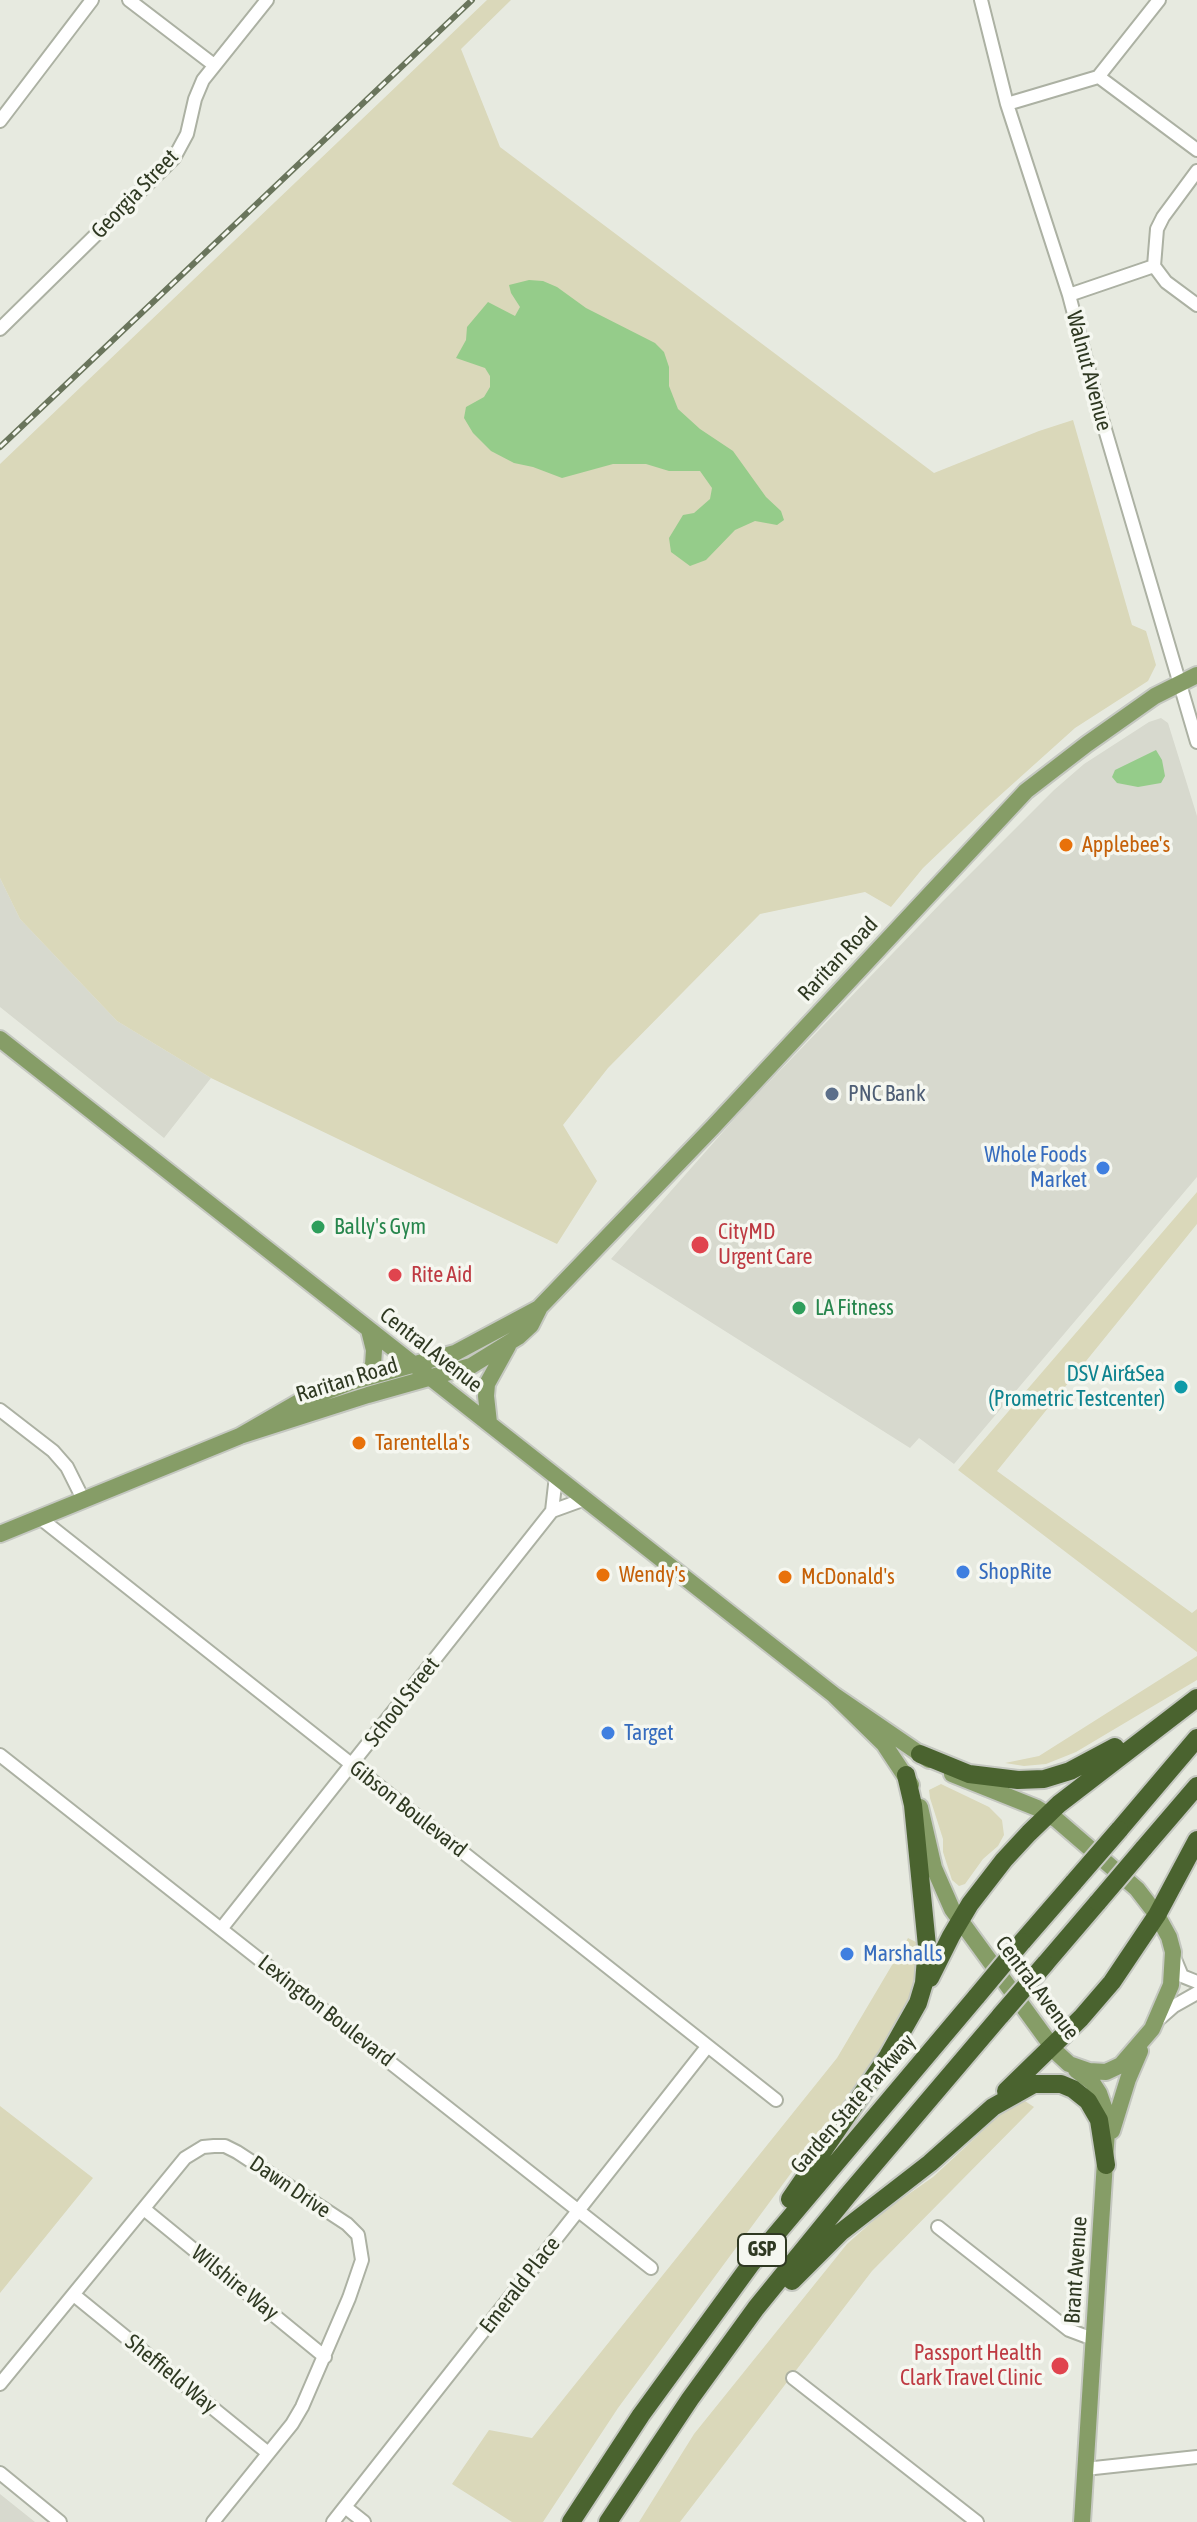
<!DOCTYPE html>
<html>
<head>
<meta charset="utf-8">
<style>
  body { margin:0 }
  canvas { display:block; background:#e7eae0 }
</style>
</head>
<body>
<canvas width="1197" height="2522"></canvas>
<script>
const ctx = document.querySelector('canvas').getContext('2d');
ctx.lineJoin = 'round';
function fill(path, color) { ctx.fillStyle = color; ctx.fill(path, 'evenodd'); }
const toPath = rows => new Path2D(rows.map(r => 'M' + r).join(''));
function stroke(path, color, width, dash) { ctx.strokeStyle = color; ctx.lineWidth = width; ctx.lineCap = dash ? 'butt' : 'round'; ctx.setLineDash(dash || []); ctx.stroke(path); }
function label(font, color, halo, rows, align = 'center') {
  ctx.font = font + ' "Asap Condensed",sans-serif'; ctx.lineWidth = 7; ctx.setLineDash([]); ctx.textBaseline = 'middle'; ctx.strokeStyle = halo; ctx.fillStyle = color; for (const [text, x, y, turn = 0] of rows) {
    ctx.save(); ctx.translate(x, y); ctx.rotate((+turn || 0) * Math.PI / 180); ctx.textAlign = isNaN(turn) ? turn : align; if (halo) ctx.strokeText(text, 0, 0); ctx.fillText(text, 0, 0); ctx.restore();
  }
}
fill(toPath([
  [1161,718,1168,723,1197,816,1197,1177,954,1464,919,1438,910,1448,611,1259,744,1108,942,902,1054,790,1084,764,1149,722],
  [0,878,20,919,117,1021,211,1078,164,1138,0,1007],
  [0,2494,35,2522,0,2522]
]), '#d7d9ce');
fill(toPath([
  [487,0,511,0,461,49,500,147,934,473,1039,431,1073,420,1132,625,1146,631,1156,665,1148,681,1075,728,986,808,923,868,891,907,865,892,760,914,608,1068,563,1125,597,1181,557,1244,211,1078,117,1021,20,919,0,878,0,464],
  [1197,1192,1197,1224,997,1471,1192,1613,1197,1609,1197,1652,958,1470],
  [1197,1656,1197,1680,1076,1752,1046,1764,1024,1766,1005,1763,1039,1756],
  [941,1784,989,1807,1002,1820,1004,1835,998,1846,983,1859,965,1884,959,1886,952,1880,943,1852,943,1839,930,1798,929,1790],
  [908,1938,922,1945,917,1990,887,2039,839,2108,618,2408,543,2522,512,2522,452,2484,489,2430,532,2438,837,2058],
  [1019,2097,1034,2107,872,2271,680,2522,639,2522,694,2434,847,2244,883,2212,933,2177],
  [0,2106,93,2178,0,2293]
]), '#dad8ba');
fill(toPath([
  [529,280,543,281,557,287,586,308,655,343,664,352,669,367,669,386,678,409,700,429,733,451,766,497,781,511,784,520,777,525,755,521,735,530,706,560,690,566,671,552,669,538,683,515,694,513,710,499,712,488,700,471,669,471,646,464,613,464,562,478,533,467,514,463,491,451,473,433,464,418,466,407,484,397,490,387,490,376,485,368,456,358,466,340,467,327,488,302,515,316,520,307,511,293,509,285],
  [1156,750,1162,760,1165,776,1161,783,1138,787,1117,783,1112,777,1115,770]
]), '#95cc8a');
const minor = toPath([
  [129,0,214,65],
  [981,0,1007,104,1069,295,1099,409,1197,742],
  [1099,77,1197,150],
  [1007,104,1098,77,1159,0],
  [0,121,92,0],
  [1154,266,1157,229,1163,217,1197,171],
  [1154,266,1166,282,1197,305],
  [1069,295,1154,266],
  [0,329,174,158,187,134,195,99,203,80,267,0],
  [0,1410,53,1451,67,1467,84,1501],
  [552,1511,556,1476],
  [40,1518,776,2100],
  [0,1755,651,2268],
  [221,1929,552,1511,585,1499],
  [1174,1957,1182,1976,1197,1982],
  [1158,2020,1174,2006,1197,1993],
  [144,2209,325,2357],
  [938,2227,1069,2330,1093,2339],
  [74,2295,268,2453],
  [793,2378,977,2522],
  [0,2384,185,2158,203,2147,214,2146,225,2146,237,2152,347,2224,358,2235,362,2260,349,2298,302,2407,292,2424,213,2522],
  [1085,2469,1197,2457],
  [0,2473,60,2522],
  [345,2507,364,2522],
  [333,2522,707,2047]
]);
const major = toPath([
  [0,1039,834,1695,884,1744,911,1785],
  [366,1376,373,1365,374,1350,369,1330],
  [489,1423,486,1396,487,1384,508,1346],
  [240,1436,299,1402,351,1382,455,1353,539,1308,713,1127,1026,791,1087,744,1155,696,1197,675],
  [0,1534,240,1436,368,1395,471,1366,518,1337,531,1325,539,1309],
  [834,1695,929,1760],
  [920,1807,934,1868,952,1909,1056,2052,1069,2064,1089,2071,1106,2072,1121,2065,1152,2029,1171,1985,1173,1952,1169,1937,1157,1915,1137,1889,1057,1820,1037,1808,952,1774],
  [1076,2070,1092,2082,1099,2093,1106,2113,1107,2130,1082,2522],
  [1112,2131,1128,2079,1140,2051]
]);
const highway = toPath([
  [920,1754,969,1774,1018,1780,1044,1779,1070,1771,1115,1747],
  [1119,1830,1197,1738],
  [1143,1849,1197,1786],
  [1022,1942,1074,1882],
  [1045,1964,1098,1902],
  [930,1978,951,1936,970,1904,1004,1860,1029,1833,1059,1804,1197,1698],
  [1006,2091,1081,2018,1112,1982,1157,1915,1197,1840],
  [790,2199,888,2056,918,2003,924,1983,927,1946,913,1805,906,1775],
  [792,2281,841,2232,930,2163,993,2107,1034,2084,1061,2084,1073,2089,1088,2101,1099,2120,1106,2165],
  [571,2522,641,2415,751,2264,977,1996],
  [608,2522,690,2399,756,2308,848,2195,1001,2015]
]);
stroke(minor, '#acb1a3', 16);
stroke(major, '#c5c8c1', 20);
stroke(highway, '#c5c8c1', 22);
stroke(minor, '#fff', 12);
stroke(major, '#869d67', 16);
stroke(highway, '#4a632f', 18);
const rail = toPath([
  [0,447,472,0]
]);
stroke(rail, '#6a755c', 6);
stroke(rail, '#f5f7f0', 3, [9]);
const highwayBridge = toPath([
  [1074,1882,1119,1830],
  [1098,1902,1143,1849],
  [977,1996,1022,1942],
  [1001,2015,1045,1964]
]);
stroke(highwayBridge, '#c5c8c1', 22, []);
stroke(highwayBridge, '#4a632f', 18);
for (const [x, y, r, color] of [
  [1066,845,8,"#e8710a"],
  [832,1094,8,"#5c6f8a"],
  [1103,1168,8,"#3f7fe0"],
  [318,1227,8,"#2e9e5b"],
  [700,1245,10,"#e0444e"],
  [395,1275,8,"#e0444e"],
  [799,1308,8,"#2e9e5b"],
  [1181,1387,8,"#0f9aa8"],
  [359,1443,8,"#e8710a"],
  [963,1572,8,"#3f7fe0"],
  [603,1575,8,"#e8710a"],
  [785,1577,8,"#e8710a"],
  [608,1733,8,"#3f7fe0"],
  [847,1954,8,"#3f7fe0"],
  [1060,2366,10,"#e0444e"]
]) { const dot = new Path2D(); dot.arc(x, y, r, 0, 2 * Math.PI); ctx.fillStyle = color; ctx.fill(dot); stroke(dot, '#f5f7f0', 3); }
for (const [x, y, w] of [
  [762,2250,48]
]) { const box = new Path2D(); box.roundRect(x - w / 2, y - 16, w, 32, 6); ctx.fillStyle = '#f5f7f0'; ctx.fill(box); stroke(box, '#2f3922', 2); }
label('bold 20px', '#2f3922', null, [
  ["GSP",762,2250]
]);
label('22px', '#2f3922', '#f5f7f0', [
  ["Georgia Street",135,194,-46],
  ["Walnut Avenue",1089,371,75],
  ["Raritan Road",838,959,-47],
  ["Central Avenue",431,1350,38],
  ["Raritan Road",347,1380,-17],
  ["School Street",402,1702,-52],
  ["Gibson Boulevard",408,1809,38],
  ["Central Avenue",1037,1988,53],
  ["Lexington Boulevard",326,2011,38],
  ["Garden State Parkway",853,2104,-49],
  ["Dawn Drive",290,2187,34],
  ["Brant Avenue",1076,2270,-86],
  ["Wilshire Way",235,2283,39],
  ["Emerald Place",520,2285,-52],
  ["Sheffield Way",171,2374,39]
]);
label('22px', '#c56008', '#f5f7f0', [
  ["Applebee's",1082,845],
  ["Tarentella's",375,1443],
  ["Wendy's",619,1575],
  ["McDonald's",801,1577]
], 'left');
label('22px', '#4e5e75', '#f5f7f0', [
  ["PNC Bank",848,1094]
], 'left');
label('22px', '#366cbe', '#f5f7f0', [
  ["Whole Foods",1087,1155,"right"],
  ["Market",1087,1180,"right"],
  ["ShopRite",979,1572],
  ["Target",624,1733],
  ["Marshalls",863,1954]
], 'left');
label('22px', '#27864d', '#f5f7f0', [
  ["Bally's Gym",334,1227],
  ["LA Fitness",815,1308]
], 'left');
label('22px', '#be3a42', '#f5f7f0', [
  ["CityMD",718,1232],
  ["Urgent Care",718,1257],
  ["Rite Aid",411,1275],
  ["Passport Health",1042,2353,"right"],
  ["Clark Travel Clinic",1042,2378,"right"]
], 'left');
label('22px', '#0d838f', '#f5f7f0', [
  ["DSV Air&Sea",1165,1374],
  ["(Prometric Testcenter)",1165,1399]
], 'right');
</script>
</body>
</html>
